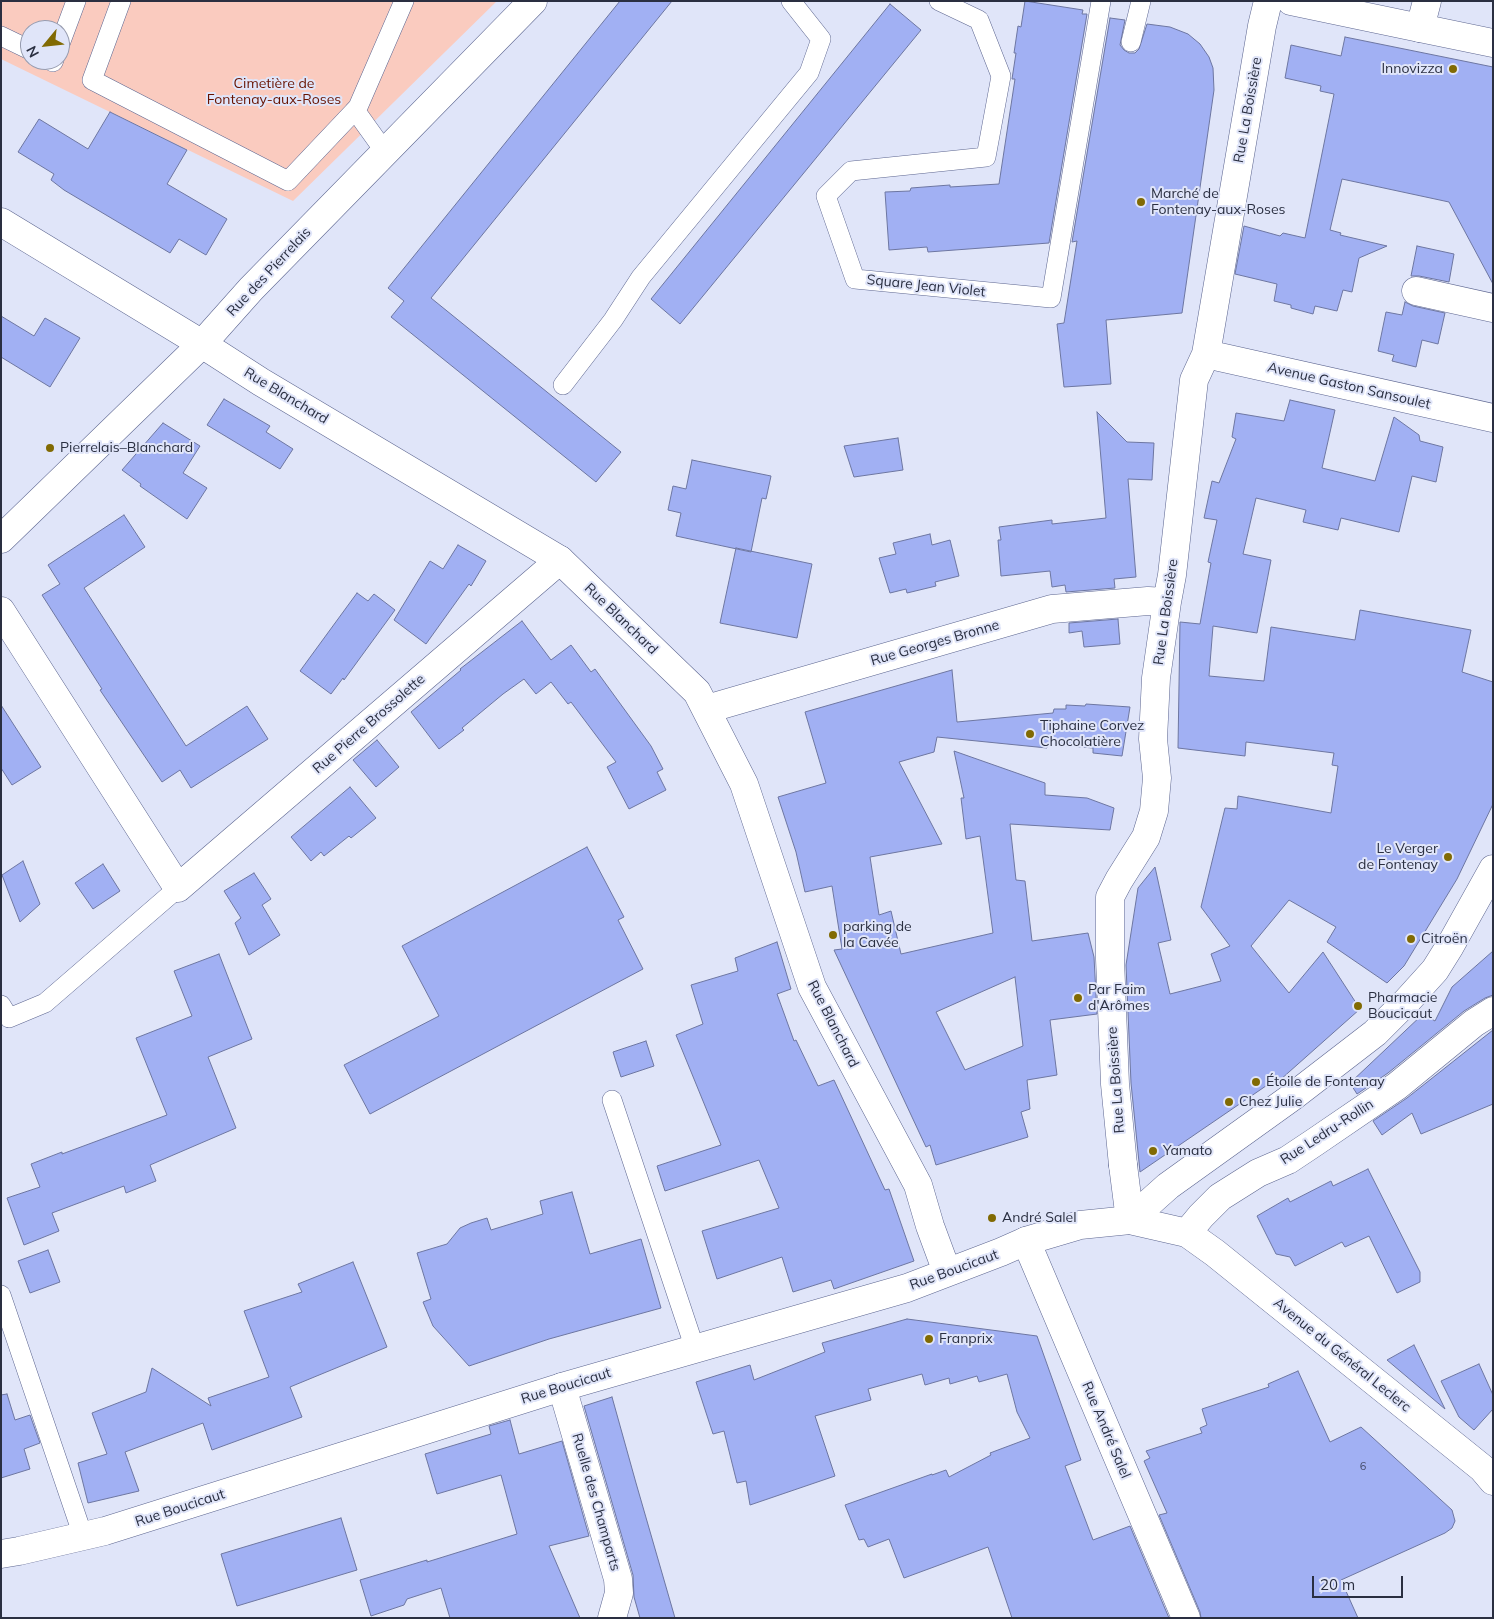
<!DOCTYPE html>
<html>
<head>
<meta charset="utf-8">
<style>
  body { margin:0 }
  #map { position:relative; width:1494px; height:1619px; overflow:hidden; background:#e0e5f9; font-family:Mulish,sans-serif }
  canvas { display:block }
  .frame { position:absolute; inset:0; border:2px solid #2a2f41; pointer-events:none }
  .north { position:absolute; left:20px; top:20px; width:50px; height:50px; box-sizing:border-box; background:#e0e5f9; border:1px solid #979caf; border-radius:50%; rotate:242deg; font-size:14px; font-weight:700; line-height:20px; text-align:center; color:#2a2f41 }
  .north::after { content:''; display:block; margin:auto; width:18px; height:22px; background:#816a03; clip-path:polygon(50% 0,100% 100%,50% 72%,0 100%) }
  .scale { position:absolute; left:1312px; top:1576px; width:91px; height:22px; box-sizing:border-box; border:2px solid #2a2f41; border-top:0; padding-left:6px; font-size:15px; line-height:18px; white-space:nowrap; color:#2a2f41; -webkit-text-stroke:4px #e0e5f9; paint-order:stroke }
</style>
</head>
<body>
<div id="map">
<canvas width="1494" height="1619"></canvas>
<div class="frame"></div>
<div class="north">N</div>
<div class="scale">20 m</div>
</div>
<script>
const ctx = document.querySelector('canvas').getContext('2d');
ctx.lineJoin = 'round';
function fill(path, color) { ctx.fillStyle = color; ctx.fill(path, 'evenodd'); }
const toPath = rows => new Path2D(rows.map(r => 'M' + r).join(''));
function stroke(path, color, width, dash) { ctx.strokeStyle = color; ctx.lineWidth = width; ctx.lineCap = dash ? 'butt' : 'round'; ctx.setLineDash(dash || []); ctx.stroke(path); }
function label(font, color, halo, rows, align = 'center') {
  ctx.font = font + ' Mulish,sans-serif'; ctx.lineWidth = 4; ctx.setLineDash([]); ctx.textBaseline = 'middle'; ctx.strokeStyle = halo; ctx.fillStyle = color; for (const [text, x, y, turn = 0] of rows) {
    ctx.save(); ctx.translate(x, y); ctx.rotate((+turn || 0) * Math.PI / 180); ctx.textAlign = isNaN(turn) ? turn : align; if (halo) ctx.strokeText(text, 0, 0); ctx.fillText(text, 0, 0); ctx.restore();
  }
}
fill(toPath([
  [1,1,497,1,293,201,1,59],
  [30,30,60,30,60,60,30,60]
]), '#facbbf');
const building = toPath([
  [620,1,672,1,431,298,621,452,596,482,391,317,404,301,388,288,620,1],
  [1025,1,1083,10,1082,14,1087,14,1049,243,928,252,927,247,889,250,885,192,910,191,911,188,950,185,950,187,999,184,1015,79,1012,79,1016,53,1014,53,1018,26,1021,27,1025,1],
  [890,4,921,30,680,324,651,299,890,4],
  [1110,18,1125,20,1120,45,1124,50,1129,53,1135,53,1139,49,1147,24,1170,27,1188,34,1200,44,1209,57,1213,68,1214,90,1182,313,1106,320,1111,384,1064,387,1057,324,1064,323,1077,241,1072,242,1110,18],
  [1345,37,1493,67,1493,284,1449,202,1342,179,1330,230,1341,233,1340,235,1387,246,1359,258,1352,292,1343,290,1337,311,1315,306,1313,314,1291,308,1291,305,1274,301,1277,284,1235,274,1244,226,1280,236,1283,233,1305,238,1334,94,1320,91,1321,86,1285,78,1291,45,1341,56,1345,37],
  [110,112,187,150,167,184,227,219,206,255,179,239,170,253,64,190,51,180,54,174,18,152,39,119,88,149,110,112],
  [1417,246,1454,254,1449,282,1419,276,1411,276,1417,246],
  [1405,302,1413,306,1445,313,1438,344,1422,340,1416,367,1392,361,1394,355,1378,351,1386,312,1402,315,1405,302],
  [1,316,34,336,45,318,80,338,50,387,1,357,1,316],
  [224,399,270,426,266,432,293,449,280,469,207,425,224,399],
  [1290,400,1335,410,1322,468,1375,481,1394,417,1419,435,1420,441,1443,447,1436,482,1412,476,1399,532,1341,518,1338,530,1303,522,1306,510,1256,498,1243,554,1271,560,1257,633,1213,626,1209,676,1264,681,1271,627,1355,640,1360,610,1471,630,1462,672,1493,682,1493,804,1457,879,1404,966,1387,983,1327,942,1336,927,1289,900,1251,946,1289,993,1323,952,1360,1009,1280,1080,1279,1077,1140,1172,1131,1083,1126,965,1138,888,1155,867,1171,940,1158,943,1170,994,1221,981,1211,954,1230,946,1201,907,1225,808,1237,809,1238,796,1331,813,1338,766,1332,765,1334,753,1246,742,1245,756,1178,748,1180,622,1200,624,1211,563,1208,562,1217,520,1204,518,1212,481,1219,483,1236,439,1232,437,1236,413,1284,421,1290,400],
  [1097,412,1127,442,1154,443,1152,480,1128,479,1136,577,1114,579,1115,588,1066,592,1065,585,1052,587,1050,571,1001,576,998,540,1001,540,999,527,1052,520,1052,524,1106,518,1097,412],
  [163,423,200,446,183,473,207,488,187,519,140,486,141,484,122,470,163,423],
  [898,438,903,470,854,477,844,446,898,438],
  [692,460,771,476,766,499,762,498,751,552,676,536,681,513,668,510,673,486,686,489,692,460],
  [124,515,145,547,84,588,186,746,247,706,268,739,191,788,180,770,162,782,100,690,102,689,42,595,60,584,48,565,124,515],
  [930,534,932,545,950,540,959,576,935,582,936,586,907,593,906,589,890,593,879,558,896,554,893,543,930,534],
  [458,545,486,561,471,586,469,584,426,644,394,620,430,561,443,569,458,545],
  [736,548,812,564,797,638,720,623,736,548],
  [357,593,368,601,374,594,395,610,344,680,343,678,331,694,300,671,357,593],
  [1118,619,1120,644,1084,647,1082,631,1069,633,1069,623,1118,619],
  [522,621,551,660,571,645,591,672,595,669,651,746,663,769,657,772,666,790,629,809,607,767,616,762,571,702,568,704,551,682,536,694,524,679,503,694,462,728,464,730,439,749,411,712,461,670,460,669,522,621],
  [952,670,957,722,1053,713,1054,709,1066,709,1066,705,1085,706,1086,704,1130,707,1122,756,1093,753,1093,748,1047,744,1047,748,937,737,934,752,899,762,942,844,870,857,879,915,891,911,901,954,993,933,980,836,966,839,961,798,964,798,954,751,1045,783,1045,795,1087,798,1114,808,1110,830,1010,824,1016,880,1025,881,1032,941,1088,933,1094,957,1097,1014,1050,1020,1057,1075,1027,1080,1030,1109,1021,1112,1028,1137,936,1165,930,1145,926,1147,834,950,842,949,832,886,805,892,796,852,778,797,826,783,805,712,952,670],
  [1015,977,1023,1046,965,1070,936,1012,1015,977],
  [1,705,41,767,12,785,1,768,1,705],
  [377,740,399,767,376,787,353,760,377,740],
  [350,787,376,818,351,838,349,836,324,856,321,852,311,861,291,837,350,787],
  [587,847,624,917,618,920,643,969,370,1114,344,1065,439,1016,402,946,587,847],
  [23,861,40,904,20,922,2,875,23,861],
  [103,864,120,891,93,909,75,883,103,864],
  [254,873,271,899,262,905,280,935,249,955,235,923,241,918,224,891,254,873],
  [777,942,791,989,777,994,794,1041,796,1040,818,1086,834,1080,885,1190,889,1189,914,1261,834,1289,831,1280,793,1292,782,1257,717,1279,702,1231,779,1208,759,1160,665,1191,657,1166,721,1145,676,1035,703,1024,691,985,738,971,735,958,777,942],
  [1493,951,1493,995,1485,998,1464,1011,1388,1073,1357,1094,1350,1083,1423,1014,1435,1021,1452,987,1493,951],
  [219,954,252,1039,208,1057,236,1128,150,1165,156,1181,126,1193,124,1186,52,1213,59,1231,24,1245,7,1198,40,1187,31,1164,62,1152,62,1154,167,1115,136,1038,192,1016,174,971,219,954],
  [1493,1030,1493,1104,1421,1134,1412,1113,1382,1135,1373,1121,1407,1098,1493,1030],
  [646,1041,654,1066,621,1077,613,1052,646,1041],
  [1368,1169,1420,1272,1420,1282,1397,1293,1369,1236,1345,1247,1342,1242,1295,1266,1290,1257,1276,1254,1257,1216,1288,1198,1290,1202,1331,1181,1333,1186,1368,1169],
  [572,1192,590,1254,641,1239,661,1308,549,1339,469,1366,433,1326,423,1302,431,1299,417,1253,447,1244,460,1228,471,1223,487,1218,491,1230,543,1214,540,1201,572,1192],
  [48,1250,60,1282,30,1293,18,1261,48,1250],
  [353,1262,387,1347,290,1387,302,1417,212,1450,203,1423,125,1452,139,1491,88,1503,78,1463,107,1454,92,1413,146,1392,152,1368,211,1406,208,1398,269,1377,244,1311,302,1292,298,1284,353,1262],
  [907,1319,1037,1336,1081,1460,1065,1466,1093,1540,1130,1526,1169,1618,1012,1618,988,1547,904,1578,889,1539,868,1547,864,1539,859,1540,845,1505,932,1474,932,1475,946,1470,949,1477,991,1455,990,1453,1030,1438,1017,1412,1007,1374,979,1382,977,1376,950,1384,949,1378,925,1385,922,1374,868,1389,871,1400,815,1416,835,1476,750,1505,746,1481,737,1483,724,1431,713,1434,696,1382,750,1365,754,1380,825,1352,822,1343,907,1319],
  [1414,1345,1445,1409,1387,1360,1414,1345],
  [1479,1364,1493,1395,1493,1409,1474,1430,1459,1417,1441,1381,1479,1364],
  [1298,1371,1330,1442,1361,1427,1452,1510,1455,1521,1452,1528,1445,1533,1341,1580,1358,1618,1201,1618,1200,1612,1159,1515,1167,1513,1144,1461,1150,1458,1146,1451,1202,1433,1200,1428,1207,1425,1202,1409,1269,1387,1268,1384,1298,1371],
  [7,1394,15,1420,30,1415,40,1443,24,1449,30,1469,1,1478,1,1395,7,1394],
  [612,1397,636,1483,675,1618,640,1618,634,1597,633,1575,584,1406,612,1397],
  [510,1420,519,1454,562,1441,589,1536,549,1546,580,1618,450,1618,441,1588,407,1599,404,1605,371,1616,360,1580,427,1560,427,1562,517,1534,501,1475,437,1494,425,1454,491,1434,489,1426,510,1420],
  [341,1518,357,1570,237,1606,221,1554,341,1518]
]);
fill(building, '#a1b0f3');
stroke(building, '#6d76a1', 1);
const service = toPath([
  [121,1,92,80,288,181,358,107,404,1],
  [939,1,979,20,1001,76,986,157,851,171,826,196,855,279,1051,298,1101,1],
  [1,36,30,50],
  [1131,42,1141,1],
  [60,44,76,1],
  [50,60,53,62,54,60],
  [355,110,385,152],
  [563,385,613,320,641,277,809,73,821,39,791,1],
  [1,1005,9,1018,45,1003,178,888],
  [612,1100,695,1349],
  [1,1295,83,1536]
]);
const pedestrian = toPath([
  [1420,28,1493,43],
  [1123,1165,1130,1220]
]);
const minor = toPath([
  [1291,1,1420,28,1427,1],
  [1416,291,1493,308],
  [1206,354,1493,418],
  [1,611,178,888,560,560],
  [707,709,1052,609,1148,601,1167,602],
  [1123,1165,1115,1084,1110,959,1110,897,1119,880,1146,837,1154,811,1157,778,1153,739,1156,678,1167,602,1172,575,1194,380,1206,354,1262,26,1268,1],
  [1130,1220,1168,1186,1292,1097,1375,1033,1407,1001,1435,970,1450,946,1493,869],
  [1026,1241,1186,1618],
  [562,1387,618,1579,619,1593,612,1618]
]);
const tertiary = toPath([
  [533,1,251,289,202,344,261,382,560,560,697,692,744,784,812,987,918,1185,930,1226,947,1272],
  [1187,1233,1201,1216,1220,1197,1258,1173,1288,1160,1315,1142,1397,1086,1474,1023,1493,1011],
  [1,1554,19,1551,105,1531,562,1387,907,1288,1001,1252,1026,1241,1080,1225,1130,1220,1187,1233,1215,1253,1482,1468,1493,1481]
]);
const secondary = toPath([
  [1,222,202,344,1,539]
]);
stroke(service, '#5d6690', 20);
stroke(pedestrian, '#5d6690', 29);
stroke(minor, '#5d6690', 29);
stroke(tertiary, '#5d6690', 29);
stroke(secondary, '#5d6690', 29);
stroke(service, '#fff', 19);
stroke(pedestrian, '#fff', 28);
stroke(minor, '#fff', 28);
stroke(tertiary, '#fff', 28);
stroke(secondary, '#fff', 28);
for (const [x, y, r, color] of [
  [1453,69,5,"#816a03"],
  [1141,202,5,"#816a03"],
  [50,448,5,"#816a03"],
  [1030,734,5,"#816a03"],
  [1448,857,5,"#816a03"],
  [833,935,5,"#816a03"],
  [1411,939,5,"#816a03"],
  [1078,998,5,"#816a03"],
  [1358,1006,5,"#816a03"],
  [1256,1082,5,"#816a03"],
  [1229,1102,5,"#816a03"],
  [1153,1151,5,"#816a03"],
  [992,1218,5,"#816a03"],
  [929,1339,5,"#816a03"]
]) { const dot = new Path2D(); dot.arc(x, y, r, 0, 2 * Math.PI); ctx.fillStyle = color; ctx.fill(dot); stroke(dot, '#e0e5f9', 2); }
label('11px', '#484f6e', null, [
  ["6",1363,1467]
]);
label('14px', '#2a2f41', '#e0e5f9', [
  ["Innovizza",1443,69,"right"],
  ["Marché de",1151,194],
  ["Fontenay-aux-Roses",1151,210],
  ["Pierrelais–Blanchard",60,448],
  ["Tiphaine Corvez",1040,726],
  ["Chocolatière",1040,742],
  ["Le Verger",1438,849,"right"],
  ["de Fontenay",1438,865,"right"],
  ["parking de",843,927],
  ["la Cavée",843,943],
  ["Citroën",1421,939],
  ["Par Faim",1088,990],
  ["d'Arômes",1088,1006],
  ["Pharmacie",1368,998],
  ["Boucicaut",1368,1014],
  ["Étoile de Fontenay",1266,1082],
  ["Chez Julie",1239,1102],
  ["Yamato",1163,1151],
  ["André Salel",1002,1218],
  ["Franprix",939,1339]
], 'left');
label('14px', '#681300', '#e0e5f9', [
  ["Cimetière de",274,84],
  ["Fontenay-aux-Roses",274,100]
]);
label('14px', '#2a2f41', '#e0e5f9', [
  ["Rue La Boissière",1248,110,-80],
  ["Rue des Pierrelais",269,272,-47],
  ["Square Jean Violet",926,286,6],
  ["Avenue Gaston Sansoulet",1349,386,13],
  ["Rue Blanchard",286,396,31],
  ["Rue La Boissière",1166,612,-82],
  ["Rue Blanchard",621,619,44],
  ["Rue Georges Bronne",935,643,-16],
  ["Rue Pierre Brossolette",369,724,-41],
  ["Rue Blanchard",833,1024,63],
  ["Rue La Boissière",1116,1080,-94],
  ["Rue Ledru-Rollin",1327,1132,-33],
  ["Rue Boucicaut",954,1270,-20],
  ["Avenue du Général Leclerc",1342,1355,39],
  ["Rue Boucicaut",566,1386,-17],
  ["Rue André Salel",1106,1430,67],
  ["Ruelle des Champarts",596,1502,74],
  ["Rue Boucicaut",180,1508,-18]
]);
</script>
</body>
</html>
